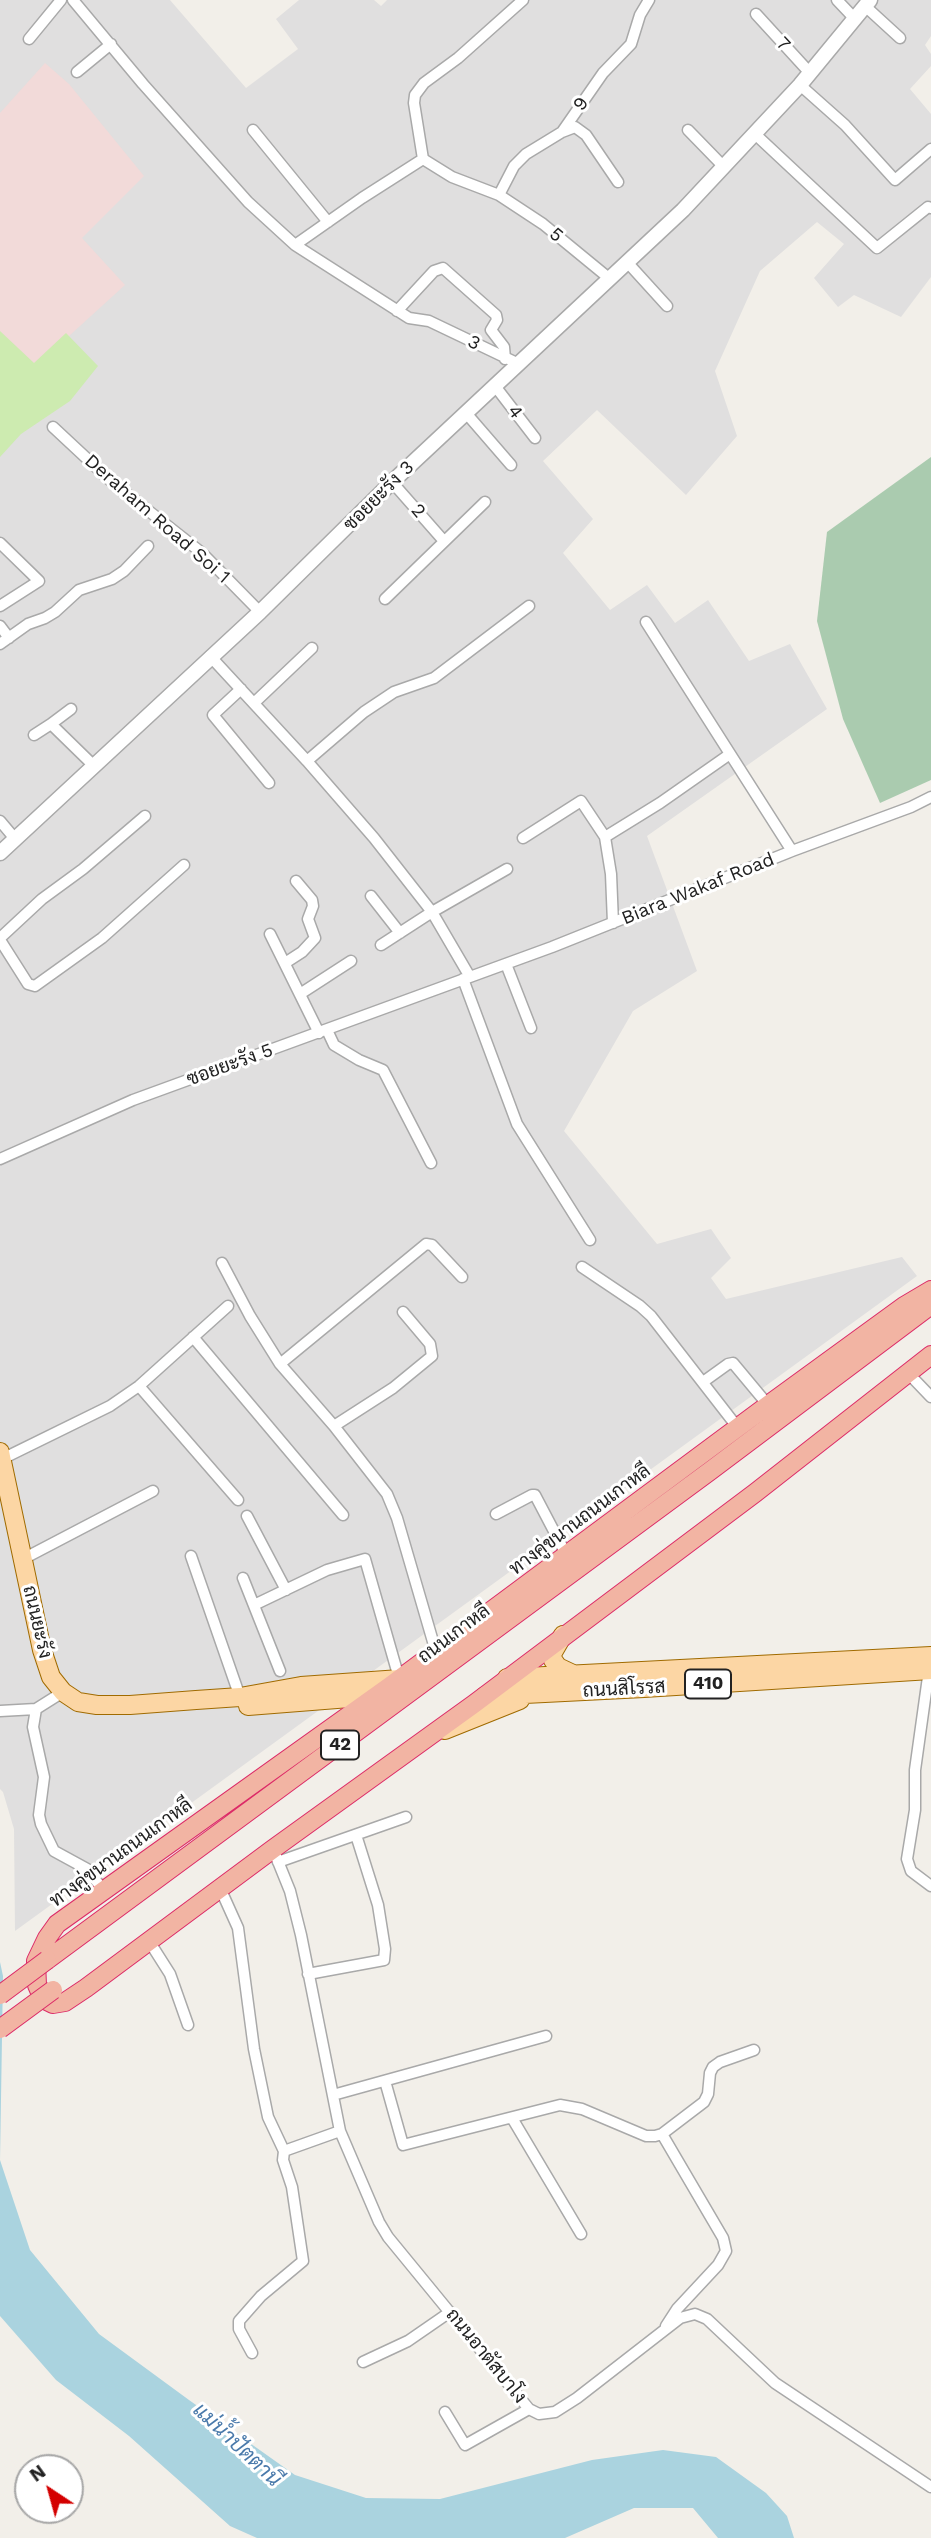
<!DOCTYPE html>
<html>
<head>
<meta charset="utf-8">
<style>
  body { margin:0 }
  #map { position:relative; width:931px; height:2538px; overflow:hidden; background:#f2efe9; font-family:"Work Sans",sans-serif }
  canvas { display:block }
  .north { position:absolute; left:14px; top:2454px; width:70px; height:70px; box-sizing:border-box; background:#fff; border:2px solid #a7a7a7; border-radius:50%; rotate:324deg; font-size:19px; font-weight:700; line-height:28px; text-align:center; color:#222 }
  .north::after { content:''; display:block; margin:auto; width:24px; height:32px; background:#d40000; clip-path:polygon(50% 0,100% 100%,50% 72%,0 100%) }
</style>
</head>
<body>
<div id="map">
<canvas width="931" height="2538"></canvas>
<div class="north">N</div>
</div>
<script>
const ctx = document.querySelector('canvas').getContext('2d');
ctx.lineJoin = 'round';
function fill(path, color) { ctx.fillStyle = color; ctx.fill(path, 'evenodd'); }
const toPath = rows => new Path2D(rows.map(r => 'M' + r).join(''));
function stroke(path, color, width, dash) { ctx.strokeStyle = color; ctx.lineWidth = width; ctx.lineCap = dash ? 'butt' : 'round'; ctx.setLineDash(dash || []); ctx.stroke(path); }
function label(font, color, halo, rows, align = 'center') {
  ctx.font = font + ' "Work Sans",Sarabun,sans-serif'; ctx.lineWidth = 6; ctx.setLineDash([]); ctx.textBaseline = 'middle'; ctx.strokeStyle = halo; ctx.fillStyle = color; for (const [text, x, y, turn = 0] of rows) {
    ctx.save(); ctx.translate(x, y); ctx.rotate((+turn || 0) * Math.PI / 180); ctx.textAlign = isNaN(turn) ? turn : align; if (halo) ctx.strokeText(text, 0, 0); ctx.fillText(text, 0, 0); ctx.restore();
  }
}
fill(toPath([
  [0,0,170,0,246,88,298,49,276,19,299,0,374,0,381,6,387,0,931,0,931,36,925,45,931,54,931,66,910,89,931,114,931,277,901,317,854,295,838,307,814,278,844,244,817,222,760,271,715,371,737,436,686,495,597,410,543,461,593,519,563,553,610,610,647,585,675,623,708,600,749,661,790,644,827,709,647,836,697,971,633,1011,564,1131,657,1244,711,1229,731,1258,711,1278,726,1299,902,1257,917,1276,15,1931,14,1829,3,1792,0,1789]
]), '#e0dfdf');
fill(toPath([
  [45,63,69,84,144,176,82,238,125,285,35,367,0,336,0,113]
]), '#f2dad9');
fill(toPath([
  [0,331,34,363,66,333,98,366,70,401,21,434,0,457]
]), '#cdebb0');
fill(toPath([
  [931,457,931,780,880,803,843,719,817,621,827,532]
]), '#aacbaf');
fill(toPath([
  [0,1962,3,1976,0,2160,30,2250,99,2334,189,2400,295,2475,366,2498,440,2499,592,2460,663,2450,716,2457,766,2493,787,2516,794,2538,718,2538,693,2508,634,2508,565,2538,257,2538,230,2526,129,2436,56,2380,0,2316]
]), '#aad3df');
const minor = toPath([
  [73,0,143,84,248,202,295,245,409,318,429,321,519,364],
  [837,0,855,19],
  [865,6,900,38],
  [756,14,810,73],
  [29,39,61,0],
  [77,72,111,44],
  [800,85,845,125,895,180,931,149],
  [253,130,328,222],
  [688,130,724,167],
  [562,132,575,127,586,135,618,182],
  [755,134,877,248,928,207,931,208],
  [423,159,452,177,499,195,543,224,610,279],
  [423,159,414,103,415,95,424,83,458,58,523,0],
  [499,195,514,166,526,154,562,132,603,73,631,44,640,15,649,0],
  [295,245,362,198,423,159],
  [627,262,667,306],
  [397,311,434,271,443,268,496,315,497,320,491,330,504,347,505,359],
  [495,386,535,438],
  [466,413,511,465],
  [53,427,112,482,202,553,260,612],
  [392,482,443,540],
  [0,543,39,581,0,606],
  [385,599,485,502],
  [646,622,792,851],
  [0,626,9,638],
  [0,644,28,624,45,618,55,612,79,590,112,579,124,571,148,546],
  [210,656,307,761,374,838,432,912,470,977],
  [241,689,213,715,269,783],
  [254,703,312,648],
  [71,709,51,724,93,765],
  [34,735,51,724],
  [307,761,364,712,394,692,434,678,529,606],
  [0,821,16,840],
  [605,837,660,803,730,754],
  [523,838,581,801,605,837,611,874,613,923],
  [371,896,400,933],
  [270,934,319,1033],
  [0,938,42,899,83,869,145,816],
  [0,940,28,984,35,986,102,938,184,865],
  [381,945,432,912,507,869],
  [285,963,302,952,315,938,308,919,313,906,312,900,296,881],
  [506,964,531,1028],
  [463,979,517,1124,590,1240],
  [300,994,351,961],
  [327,1030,334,1045,359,1060,383,1070,431,1163],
  [0,1159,133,1100,552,947,792,851,911,807,931,797],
  [222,1263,250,1316,280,1364,334,1426,387,1494,397,1518,436,1652],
  [582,1267,640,1306,651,1316,738,1428],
  [193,1337,343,1515],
  [280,1364,426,1244,432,1245,462,1277],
  [908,1373,931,1397],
  [703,1382,728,1364,733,1363,768,1405],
  [139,1386,238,1500],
  [334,1426,393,1388,432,1356,430,1344,403,1312],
  [0,1460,110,1406,139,1386,228,1306],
  [496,1514,532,1495,535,1495,567,1556],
  [247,1516,286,1590],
  [191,1556,240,1697],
  [23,1559,153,1491],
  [243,1578,280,1671],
  [254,1605,327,1570,365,1559,397,1671],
  [929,1670,915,1770,915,1810,907,1859,911,1871,931,1886],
  [36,1709,33,1727,44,1777,39,1815,41,1824,54,1851,87,1869,104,1891],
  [0,1711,36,1709,63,1692],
  [273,1849,290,1891,301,1935,340,2131,379,2222,388,2237,529,2409,539,2414,555,2412,577,2398,680,2318,695,2314,707,2319,775,2383,931,2487],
  [278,1862,406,1817],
  [220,1888,238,1928,254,2049,268,2117,284,2151],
  [149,1941,170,1974,188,2025],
  [308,1974,384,1960,385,1949,378,1905,356,1835],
  [385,2081,403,2145,560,2105,582,2109,646,2136,655,2136,662,2134,704,2102,708,2094,710,2073,713,2067,720,2062,754,2050],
  [333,2095,546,2036],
  [512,2118,581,2234],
  [662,2134,723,2238,726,2251,718,2265,677,2309,666,2326],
  [252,2353,239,2329,239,2321,261,2296,303,2261,292,2187,283,2160,284,2151,340,2131],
  [363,2362,408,2341,450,2312],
  [445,2412,465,2445,529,2409]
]);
const tertiary = toPath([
  [0,853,260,612,392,482,683,210,800,85,870,0]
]);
const primary = toPath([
  [0,1452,42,1650,51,1677,63,1692,78,1702,97,1705,130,1705,196,1700,240,1697,301,1686,400,1679],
  [563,1635,552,1654,553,1660,558,1667,575,1675],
  [507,1678,931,1656],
  [485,1696,644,1688,931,1670],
  [248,1706,375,1696],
  [445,1730,520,1700]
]);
const trunk = toPath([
  [931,1290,904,1306,768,1405,390,1686,57,1924,47,1938,36,1961,37,1985,43,1999,53,2004,65,2002,86,1988,273,1849,474,1704,755,1493,931,1355],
  [47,1960,710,1471,931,1305]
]);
stroke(minor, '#a9a9a9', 13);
stroke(tertiary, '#a9a9a9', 17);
stroke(primary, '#a06b00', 20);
stroke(trunk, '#dc2a67', 20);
stroke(minor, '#fff', 10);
stroke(tertiary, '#fff', 14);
stroke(primary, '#fcd6a4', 18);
stroke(trunk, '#f2b4a3', 18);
const trunkBridge = toPath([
  [0,1995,47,1960],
  [0,2029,53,1990]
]);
stroke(trunkBridge, '#dc2a67', 20, []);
stroke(trunkBridge, '#f2b4a3', 18);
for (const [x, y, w] of [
  [708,1684,46],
  [340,1745,38]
]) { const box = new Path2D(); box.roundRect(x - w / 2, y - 14.5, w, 29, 5); ctx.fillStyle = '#fff'; ctx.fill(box); stroke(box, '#222', 2); }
label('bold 18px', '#222', null, [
  ["410",708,1684],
  ["42",340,1745]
]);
label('19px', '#222', '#fff', [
  ["7",783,44,47],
  ["9",581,104,-55],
  ["5",556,235,40],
  ["3",474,343,26],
  ["4",515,412,53],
  ["ซอยยะรัง 3",379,496,-45],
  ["2",418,511,49],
  ["Deraham Road Soi 1",157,519,41],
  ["Biara Wakaf Road",698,889,-22],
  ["ซอยยะรัง 5",230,1065,-20],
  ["ทางคู่ขนานถนนเกาหลี",580,1520,-37],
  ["ถนนยะรัง",37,1622,77],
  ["ถนนเกาหลี",454,1634,-37],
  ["ถนนสิโรรส",624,1689,-3],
  ["ทางคู่ขนานถนนเกาหลี",121,1853,-36],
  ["ถนนอาตัสบาโง",486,2356,51]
]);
label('italic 21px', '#4a7aab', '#fff', [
  ["แม่น้ำปัตตานี",237,2445,43]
]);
</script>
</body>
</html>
